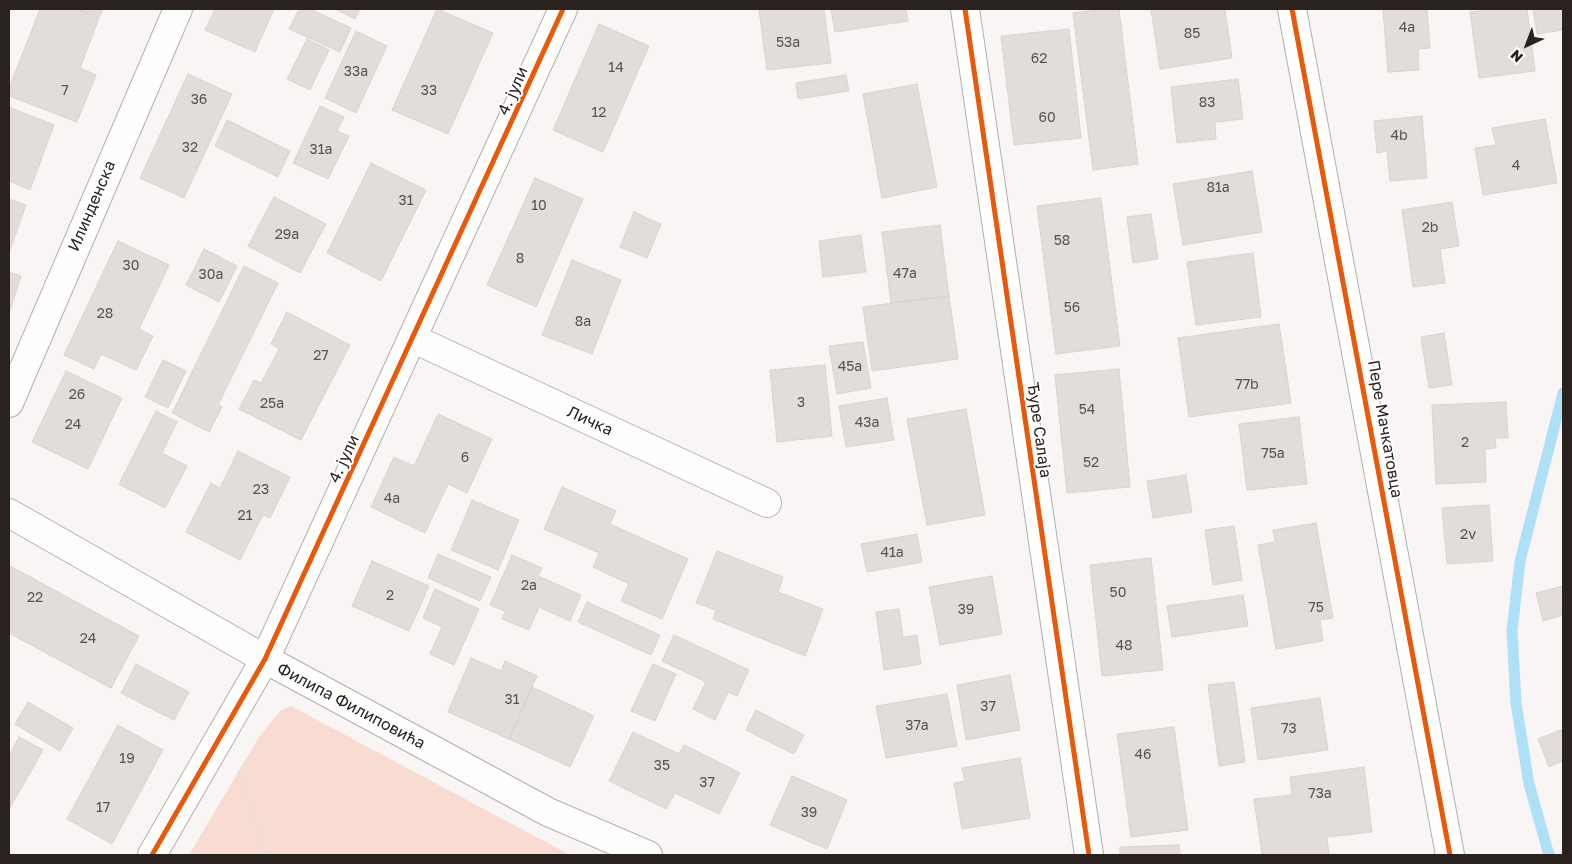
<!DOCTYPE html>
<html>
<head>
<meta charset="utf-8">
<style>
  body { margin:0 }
  #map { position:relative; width:1572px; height:864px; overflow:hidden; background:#f9f5f4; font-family:"Golos Text",sans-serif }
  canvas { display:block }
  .frame { position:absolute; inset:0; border:10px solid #29221f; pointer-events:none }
  .north { position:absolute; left:1502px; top:20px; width:50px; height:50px; -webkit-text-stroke:4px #fff; paint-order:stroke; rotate:223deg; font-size:14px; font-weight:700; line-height:20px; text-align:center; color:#29221f }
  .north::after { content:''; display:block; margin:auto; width:18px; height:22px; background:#29221f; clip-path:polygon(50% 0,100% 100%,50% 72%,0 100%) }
</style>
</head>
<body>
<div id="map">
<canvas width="1572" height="864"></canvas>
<div class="frame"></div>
<div class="north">N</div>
</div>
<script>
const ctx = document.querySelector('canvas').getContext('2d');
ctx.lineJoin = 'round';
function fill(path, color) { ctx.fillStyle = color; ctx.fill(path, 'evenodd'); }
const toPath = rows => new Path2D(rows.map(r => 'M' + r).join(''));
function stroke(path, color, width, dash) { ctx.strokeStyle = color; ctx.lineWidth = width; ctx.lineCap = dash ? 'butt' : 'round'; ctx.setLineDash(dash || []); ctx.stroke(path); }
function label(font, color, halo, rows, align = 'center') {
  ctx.font = font + ' "Golos Text",sans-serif'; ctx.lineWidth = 4; ctx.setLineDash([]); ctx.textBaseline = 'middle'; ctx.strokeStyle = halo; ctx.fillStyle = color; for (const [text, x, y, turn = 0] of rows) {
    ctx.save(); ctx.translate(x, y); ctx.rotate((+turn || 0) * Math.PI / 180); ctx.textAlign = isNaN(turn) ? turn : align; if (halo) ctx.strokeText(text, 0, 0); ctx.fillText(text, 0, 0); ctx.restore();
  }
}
fill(toPath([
  [291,706,570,855,189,855,259,737,281,710]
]), '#f9dcd1');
stroke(toPath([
  [1549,855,1529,784,1516,703,1512,631,1520,561,1563,393]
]), '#aee1f8', 11);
const building = toPath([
  [40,9,77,9,99,18,80,68,96,75,77,122,9,96,9,88,40,9],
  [77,9,103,9,99,18,77,9],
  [215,9,274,9,255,52,205,30,215,9],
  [299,9,310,9,351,28,340,52,289,29,299,9],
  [335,9,360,9,355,19,335,9],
  [437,9,493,33,448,134,392,110,437,9],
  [759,9,824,9,831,63,767,70,759,9],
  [831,9,906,9,908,21,835,32,831,9],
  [1107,9,1119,9,1138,164,1093,170,1073,13,1107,9],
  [1151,9,1225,9,1232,58,1160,69,1151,9],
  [1383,9,1427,9,1430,48,1418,49,1419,70,1388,72,1383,9],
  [1499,9,1527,9,1535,71,1479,78,1470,12,1499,9],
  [1533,9,1563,9,1563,30,1537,34,1533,9],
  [599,24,649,46,603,152,553,130,599,24],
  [1069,29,1081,138,1014,145,1001,36,1069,29],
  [356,31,387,46,356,113,325,98,356,31],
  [307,39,329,50,310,90,287,79,307,39],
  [188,74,232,94,184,198,140,178,188,74],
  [846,75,849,91,798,99,796,83,846,75],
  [1238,79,1243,119,1215,122,1216,139,1177,143,1171,87,1238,79],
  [917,84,937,187,882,198,863,94,917,84],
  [320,106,344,117,337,131,349,136,328,179,293,163,320,106],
  [9,107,54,125,30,190,9,181,9,107],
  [1422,116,1427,178,1390,181,1387,151,1377,153,1374,121,1422,116],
  [1545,119,1557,183,1483,195,1475,148,1496,145,1492,128,1545,119],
  [227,120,290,151,278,177,215,146,227,120],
  [371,163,426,190,381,281,327,253,371,163],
  [1252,171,1262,232,1183,245,1173,184,1252,171],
  [535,178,583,199,536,307,487,285,535,178],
  [274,197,326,224,300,273,248,246,274,197],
  [1101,198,1120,346,1056,354,1037,206,1101,198],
  [9,199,26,205,9,253,9,199],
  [1452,202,1459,246,1440,249,1445,283,1413,287,1402,210,1452,202],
  [634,212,661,224,647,258,620,247,634,212],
  [1151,214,1158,259,1133,263,1127,217,1151,214],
  [940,225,949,296,891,303,882,232,940,225],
  [861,235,866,272,823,277,819,241,861,235],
  [118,241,169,265,139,329,153,336,136,370,101,354,94,369,64,355,118,241],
  [204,249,237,266,219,302,186,285,204,249],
  [1253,253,1261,317,1196,325,1187,262,1253,253],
  [572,260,621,280,592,354,542,335,572,260],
  [244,266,278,283,218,405,222,407,209,432,172,413,244,266],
  [9,272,21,276,10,311,9,310,9,272],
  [949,296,958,359,872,371,863,307,949,296],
  [287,312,350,345,301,440,239,409,254,380,261,383,279,349,271,344,287,312],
  [1279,324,1291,403,1189,417,1178,338,1279,324],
  [1444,333,1452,385,1429,388,1421,337,1444,333],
  [863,342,871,388,837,394,829,346,863,342],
  [163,360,186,371,168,408,145,397,163,360],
  [825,365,832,436,777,442,770,370,825,365],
  [1119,369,1130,487,1067,493,1055,375,1119,369],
  [66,371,122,398,88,469,32,442,66,371],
  [887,398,894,440,846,447,839,406,887,398],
  [1506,402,1508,438,1495,438,1496,448,1485,449,1486,482,1436,484,1432,405,1506,402],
  [966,409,985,515,927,525,907,419,966,409],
  [156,411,177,422,162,453,187,466,165,508,119,484,156,411],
  [438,414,492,439,467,493,448,484,425,533,371,507,394,457,414,466,438,414],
  [1299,417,1307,484,1247,490,1239,424,1299,417],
  [238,451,290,477,270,518,263,515,240,560,186,532,211,483,220,488,238,451],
  [1186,475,1192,512,1153,518,1147,481,1186,475],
  [562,487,616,511,610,524,688,559,662,619,621,601,629,584,593,567,599,553,544,529,562,487],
  [472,500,519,520,498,570,451,550,472,500],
  [1489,505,1493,561,1447,564,1442,508,1489,505],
  [1316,523,1333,618,1320,620,1323,641,1276,649,1258,545,1275,542,1273,530,1316,523],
  [1234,526,1242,580,1213,585,1205,530,1234,526],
  [917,534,922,562,867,572,861,544,917,534],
  [717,551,783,577,778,592,823,609,805,656,713,619,716,610,696,603,717,551],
  [438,554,491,577,480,601,428,578,438,554],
  [512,555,542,568,538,576,581,595,570,621,539,607,529,630,502,619,505,611,490,605,512,555],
  [1151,558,1163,670,1102,676,1090,565,1151,558],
  [372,561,429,586,409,631,352,606,372,561],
  [10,566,139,636,111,688,9,633,10,566],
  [992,576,1002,634,940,645,929,587,992,576],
  [1563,586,1563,615,1543,621,1536,593,1563,586],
  [435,589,479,609,454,665,430,654,442,627,423,618,435,589],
  [1243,595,1248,626,1172,637,1167,606,1243,595],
  [587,602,660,635,651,655,578,622,587,602],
  [899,609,903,637,917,635,921,664,884,670,876,612,899,609],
  [674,635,749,670,737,696,728,692,715,720,693,709,706,682,662,661,674,635],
  [471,658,501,671,505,661,537,676,509,739,448,712,471,658],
  [136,664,189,692,174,720,121,693,136,664],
  [653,664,676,674,655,721,631,711,653,664],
  [1010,675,1020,730,966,740,957,685,1010,675],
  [1234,682,1245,762,1219,766,1208,685,1234,682],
  [532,687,594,716,570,767,509,739,532,687],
  [947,694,957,746,886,758,876,706,947,694],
  [1320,698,1328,750,1258,760,1251,708,1320,698],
  [28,702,73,728,60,751,15,724,28,702],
  [756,710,804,735,794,754,746,730,756,710],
  [118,725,163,750,112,844,67,819,118,725],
  [1174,727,1188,830,1131,837,1117,734,1174,727],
  [1563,729,1563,761,1549,767,1538,739,1563,729],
  [633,732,679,754,684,745,740,773,719,814,675,793,666,809,609,781,633,732],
  [19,737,43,750,10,808,9,756,19,737],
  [1020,758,1030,818,962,829,954,783,965,781,962,768,1020,758],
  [1364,767,1372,832,1327,837,1329,855,1262,855,1254,799,1292,795,1290,777,1364,767],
  [792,776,847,800,827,849,770,825,792,776],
  [1179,845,1180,855,1120,855,1120,847,1179,845]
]);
fill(building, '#e2dcda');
stroke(building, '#d8d2d0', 1);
const minor = toPath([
  [965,9,1089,855],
  [1292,9,1450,855],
  [414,339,767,503],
  [9,403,178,9],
  [9,513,265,659,548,812,648,855],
  [152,855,265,659,563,9]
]);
stroke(minor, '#b4afad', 30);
stroke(toPath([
  [239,771,267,855]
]), '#e1e0df', 3, [2.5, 4]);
stroke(minor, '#fefefd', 28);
stroke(toPath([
  [965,9,1089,855],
  [1292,9,1450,855],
  [152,855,265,659,563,9]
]), '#e8590c', 5);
label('14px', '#595250', null, [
  ["4a",1407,28],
  ["85",1192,34],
  ["53a",788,43],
  ["62",1039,59],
  ["14",616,68],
  ["33a",356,72],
  ["7",65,91],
  ["33",429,91],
  ["36",199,100],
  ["83",1207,103],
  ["12",599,113],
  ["60",1047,118],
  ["4b",1399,136],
  ["32",190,148],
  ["31a",321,150],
  ["4",1516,166],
  ["81a",1218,188],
  ["31",406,201],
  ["10",539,206],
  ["2b",1430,228],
  ["29a",287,235],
  ["58",1062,241],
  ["8",520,259],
  ["30",131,266],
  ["47a",905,274],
  ["30a",211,275],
  ["56",1072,308],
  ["28",105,314],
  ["8a",583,322],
  ["27",321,356],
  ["45a",850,367],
  ["77b",1247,385],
  ["26",77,395],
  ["3",801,403],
  ["25a",272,404],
  ["54",1087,410],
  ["43a",867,423],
  ["24",73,425],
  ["2",1465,443],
  ["75a",1273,454],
  ["6",465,458],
  ["52",1091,463],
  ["23",261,490],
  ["4a",392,499],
  ["21",245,516],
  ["2v",1468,535],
  ["41a",892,553],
  ["2a",529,586],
  ["50",1118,593],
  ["2",390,596],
  ["22",35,598],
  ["75",1316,608],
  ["39",966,610],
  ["24",88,639],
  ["48",1124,646],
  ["31",512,700],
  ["37",988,707],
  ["37a",917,726],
  ["73",1289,729],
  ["46",1143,755],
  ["19",127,759],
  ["35",662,766],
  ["37",707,783],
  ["73a",1320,794],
  ["17",103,808],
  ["39",809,813]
]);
label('16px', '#29221f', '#fff', [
  ["4. јули",513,91,-66],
  ["Илинденска",92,206,-67],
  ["Личка",590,421,25],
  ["Пере Мачкатовца",1385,429,80],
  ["Ђуре Салаја",1039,430,82],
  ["4. јули",344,459,-65],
  ["Филипа Филиповића",351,706,28]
]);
</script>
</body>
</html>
